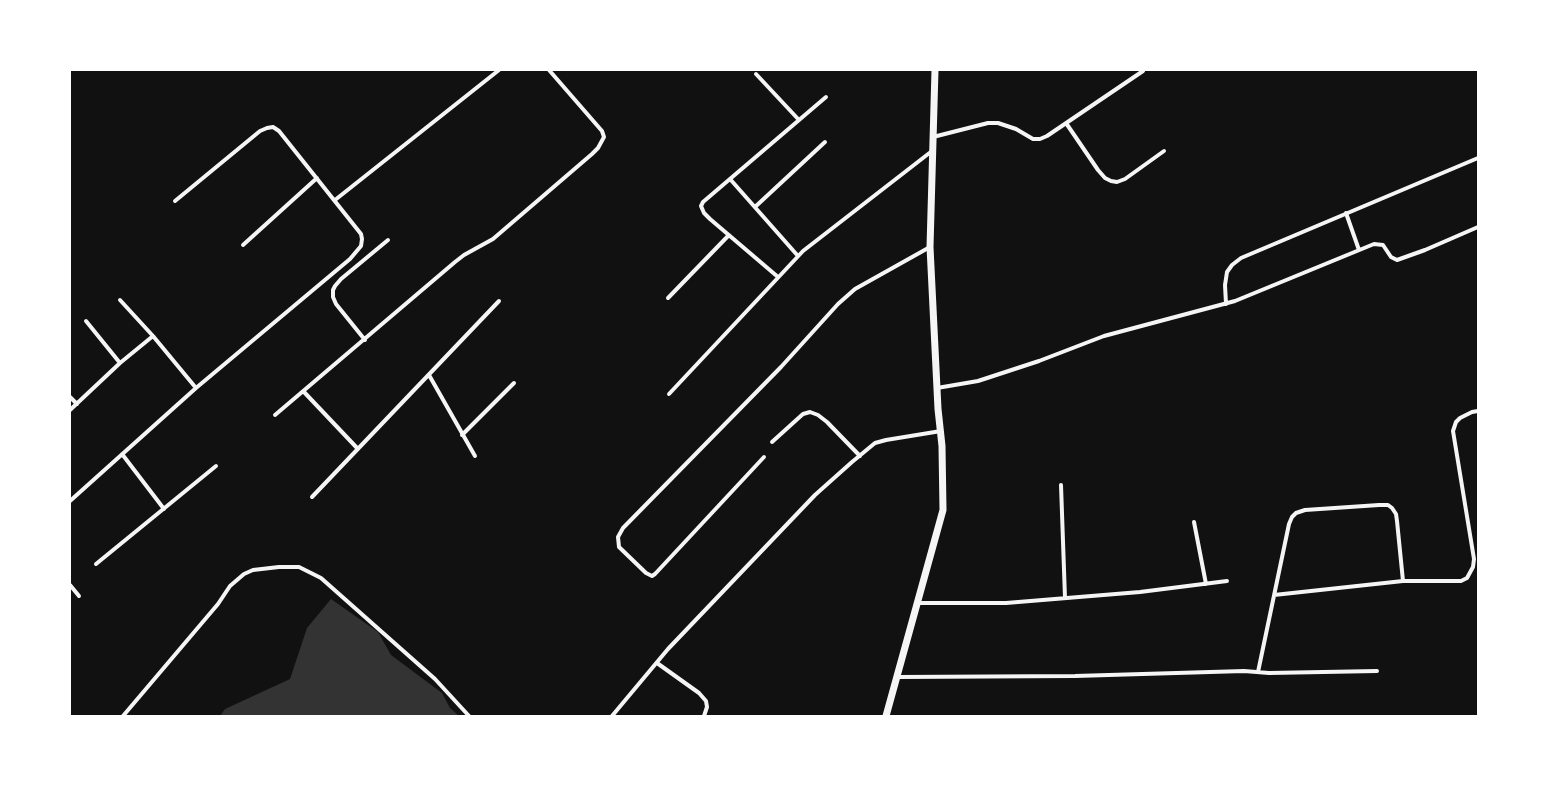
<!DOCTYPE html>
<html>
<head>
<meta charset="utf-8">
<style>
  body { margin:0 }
  #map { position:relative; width:1548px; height:786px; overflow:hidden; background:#111; font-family:"Noto Sans",sans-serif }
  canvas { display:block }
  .frame { position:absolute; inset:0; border:71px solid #fff; pointer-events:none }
</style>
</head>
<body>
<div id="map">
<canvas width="1548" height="786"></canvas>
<div class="frame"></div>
</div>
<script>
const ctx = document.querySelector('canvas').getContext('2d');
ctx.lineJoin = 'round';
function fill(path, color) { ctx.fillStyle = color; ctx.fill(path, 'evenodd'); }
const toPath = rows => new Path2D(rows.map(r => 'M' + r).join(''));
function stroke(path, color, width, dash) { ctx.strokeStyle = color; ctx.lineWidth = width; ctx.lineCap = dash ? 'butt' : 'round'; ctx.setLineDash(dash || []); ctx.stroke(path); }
fill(toPath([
  [331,599,378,632,391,655,442,693,450,708,459,716,220,716,225,709,290,679,307,628]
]), '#333');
stroke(toPath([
  [756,74,799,120],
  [1066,123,1098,170,1105,178,1111,181,1117,182,1125,179,1164,151],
  [933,137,988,123,998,123,1016,129,1033,139,1040,139,1047,136,1143,71],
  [730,179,798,256],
  [335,200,499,70],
  [755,207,825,142],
  [1346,213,1359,250],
  [243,245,317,178],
  [778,277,710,219,704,213,701,206,703,202,826,97],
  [668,298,729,235],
  [120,300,153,336,196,388],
  [1226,304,1225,285,1227,272,1232,265,1241,258,1478,158],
  [86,321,120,363],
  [365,340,336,304,333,297,333,290,335,286,341,279,388,240],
  [429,375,475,456],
  [937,388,978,381,1039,361,1104,336,1235,301,1374,244,1383,245,1391,257,1397,260,1425,250,1478,227],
  [304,392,358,449],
  [669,394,803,251,932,151],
  [70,397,77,404],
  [70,410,120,363,153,336],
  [275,415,455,262,464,255,493,239,592,154,598,148,604,137,602,131,549,70],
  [462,435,514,383],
  [772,442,803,414,810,412,818,415,827,422,860,456],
  [122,454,164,509],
  [764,457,655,574,652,576,646,573,619,547,618,537,623,528,781,367,838,304,855,289,930,247],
  [1061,485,1065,598],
  [312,497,499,301],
  [70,501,196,388,350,259,361,246,362,239,361,234,279,131,273,127,267,128,260,131,175,201],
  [1194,522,1206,584],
  [96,564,216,466],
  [70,585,79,596],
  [1274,595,1403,581,1461,581,1467,578,1473,567,1474,559,1453,431,1456,422,1460,418,1472,412,1478,411],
  [918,603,1006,603,1140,592,1227,581],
  [657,663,699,693,706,701,707,707,704,716],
  [1258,672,1289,524,1292,517,1296,513,1305,510,1379,505,1388,505,1392,508,1396,514,1397,521,1403,581],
  [898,677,1075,676,1244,671,1269,673,1377,671],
  [123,716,218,604,230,586,244,574,253,570,279,567,299,567,321,578,435,679,469,716],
  [612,716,668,649,815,495,852,462,875,443,886,440,941,431]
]), '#f5f5f5', 4);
stroke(toPath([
  [886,716,943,510,942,446,938,409,930,247,935,70]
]), '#f5f5f5', 7);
</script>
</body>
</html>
